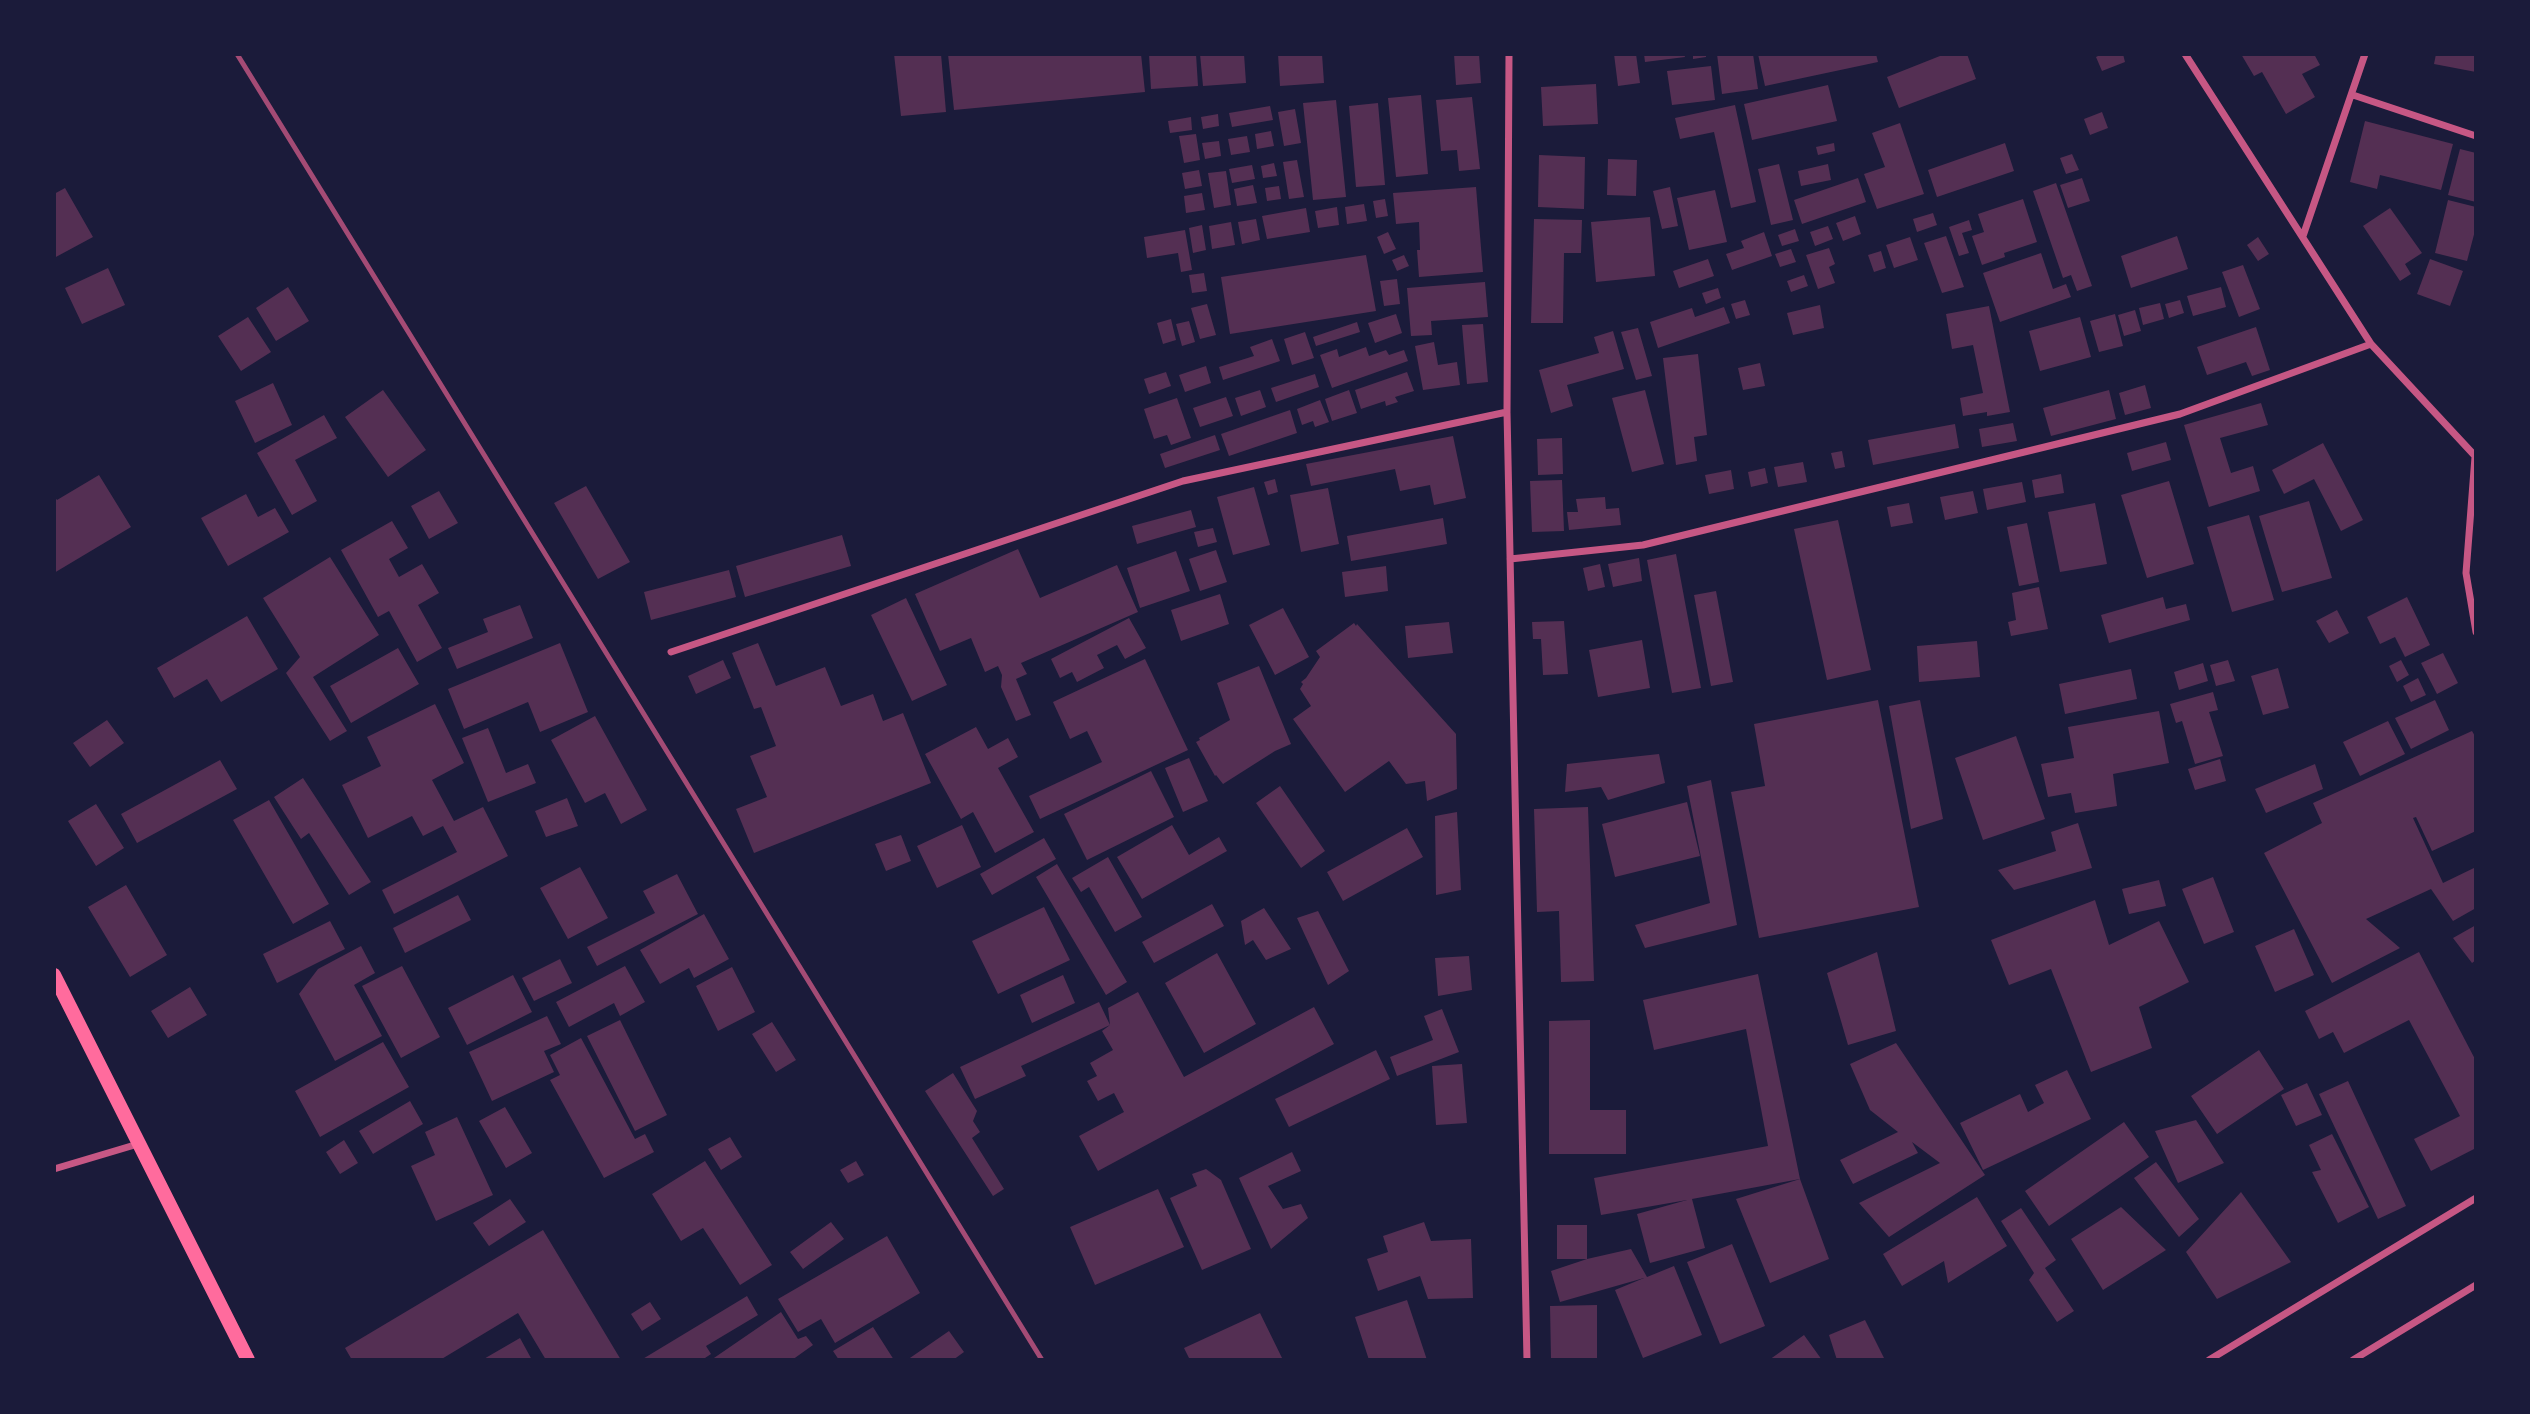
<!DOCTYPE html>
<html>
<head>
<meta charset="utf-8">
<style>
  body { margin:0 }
  #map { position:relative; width:2530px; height:1414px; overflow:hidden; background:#1b1b3a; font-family:"Source Sans 3",sans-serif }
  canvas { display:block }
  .frame { position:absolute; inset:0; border:56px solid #1b1b3a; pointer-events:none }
</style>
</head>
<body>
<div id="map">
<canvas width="2530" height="1414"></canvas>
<div class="frame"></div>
</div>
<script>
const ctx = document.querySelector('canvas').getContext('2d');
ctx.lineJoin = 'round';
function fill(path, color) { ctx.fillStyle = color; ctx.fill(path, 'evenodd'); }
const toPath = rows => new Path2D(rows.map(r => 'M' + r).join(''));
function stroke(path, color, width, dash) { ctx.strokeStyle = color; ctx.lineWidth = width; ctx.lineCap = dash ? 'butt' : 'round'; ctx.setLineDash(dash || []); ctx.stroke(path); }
fill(toPath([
  [894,54,941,54,946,112,901,116],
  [948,54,1141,54,1145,92,954,110],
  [1149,54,1196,54,1198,86,1151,89],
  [1200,54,1244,54,1246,83,1203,86],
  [1278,54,1322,54,1324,83,1280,86],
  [1454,54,1479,54,1481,83,1456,85],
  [1614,54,1636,54,1640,83,1618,86],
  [1644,54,1684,54,1685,57,1645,62],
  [1693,54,1706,54,1706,57,1693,59],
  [1717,54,1753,54,1758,89,1722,94],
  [1758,54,1876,54,1878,62,1765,86],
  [1945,54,1967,54,1976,79,1899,108,1887,77],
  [2102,54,2123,54,2125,62,2102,71,2096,57],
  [2241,54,2314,54,2320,65,2302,74,2315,97,2286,114,2262,72,2254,76],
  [2436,54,2476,54,2476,72,2434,64],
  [1711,66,1715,100,1672,105,1667,71],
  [1596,84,1598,124,1543,126,1541,87],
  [1828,85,1837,121,1752,140,1744,104],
  [1421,95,1428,174,1396,177,1388,98],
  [1472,97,1480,169,1459,171,1457,150,1441,151,1436,100],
  [1336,100,1346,197,1313,200,1303,103],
  [1378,103,1385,185,1356,187,1349,106],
  [1735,105,1756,202,1731,208,1714,132,1680,139,1675,118],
  [1270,106,1273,120,1232,127,1229,113],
  [1295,109,1301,143,1284,146,1278,112],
  [2102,112,2108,128,2090,135,2084,119],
  [1218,114,1219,126,1203,129,1201,117],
  [1191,117,1192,130,1170,133,1168,121],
  [2365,121,2453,144,2441,190,2380,175,2377,189,2350,182],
  [1900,123,1924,194,1877,209,1864,174,1885,167,1872,133],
  [1271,131,1274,146,1257,149,1255,134],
  [1196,134,1200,160,1184,163,1179,136],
  [1247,136,1250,152,1231,155,1228,139],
  [1219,141,1221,156,1205,159,1202,143],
  [1834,143,1835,151,1818,155,1816,147],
  [2005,143,2014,171,1937,197,1928,170],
  [2460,149,2476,153,2476,202,2448,195],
  [2072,154,2079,170,2066,174,2060,158],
  [1539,155,1585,157,1584,209,1538,207],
  [1608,159,1637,160,1636,196,1607,195],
  [1297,160,1304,197,1289,199,1283,162],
  [1274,163,1277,176,1263,178,1261,166],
  [1779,164,1793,220,1771,225,1758,169],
  [1828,164,1831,180,1801,186,1798,171],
  [1252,165,1255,179,1232,183,1229,169],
  [1199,170,1202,186,1185,189,1182,173],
  [1226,171,1231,205,1214,208,1208,173],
  [1858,178,1866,202,1802,224,1794,200],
  [2082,178,2090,201,2068,208,2060,185],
  [2056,183,2092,286,2077,291,2071,275,2063,278,2033,191],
  [1253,185,1257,203,1237,206,1234,189],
  [1279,186,1281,199,1267,201,1265,188],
  [1476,187,1483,272,1419,277,1417,250,1420,250,1419,222,1396,224,1393,193],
  [1670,187,1678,226,1662,229,1653,191],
  [65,188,93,237,54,258,54,194],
  [1715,190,1727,242,1689,250,1677,198],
  [1202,193,1205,210,1186,213,1184,196],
  [1385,199,1388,216,1376,218,1373,201],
  [2023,199,2037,242,2004,253,2005,257,1982,265,1972,236,1984,232,1978,214],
  [2448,200,2476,207,2476,227,2467,261,2435,253],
  [1364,204,1367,221,1347,224,1345,207],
  [1337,207,1339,225,1318,228,1315,211],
  [1306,208,1310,232,1267,239,1262,216],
  [2390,208,2422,253,2405,264,2411,274,2400,281,2363,226],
  [1933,213,1937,225,1917,232,1913,219],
  [1855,216,1861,234,1843,241,1836,223],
  [1650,217,1655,276,1596,282,1591,222],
  [1256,219,1260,240,1242,244,1238,222],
  [1534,219,1582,220,1581,253,1564,253,1563,323,1531,323],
  [1969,220,1972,230,1962,233,1969,253,1959,256,1949,227],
  [1231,222,1235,245,1212,249,1209,226],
  [1202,225,1206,250,1193,253,1189,228],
  [1828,226,1833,239,1815,246,1810,232],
  [1795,229,1799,241,1782,246,1778,235],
  [1185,230,1192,270,1181,272,1178,253,1147,258,1144,237],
  [1388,232,1396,249,1384,254,1377,237],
  [1764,232,1772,256,1732,270,1726,254,1744,248,1741,241],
  [1946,236,1964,287,1942,293,1924,243],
  [2177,236,2188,269,2131,288,2121,256],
  [1910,237,1918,260,1894,268,1886,245],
  [2258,237,2269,254,2258,261,2247,245],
  [1829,248,1835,264,1829,267,1835,283,1818,289,1806,255],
  [1791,249,1796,262,1780,267,1775,254],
  [1881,251,1886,268,1874,272,1868,255],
  [2041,253,2053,289,2066,284,2071,297,2000,322,1983,273],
  [1366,255,1376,311,1230,334,1221,277],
  [1404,255,1409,266,1397,271,1392,260],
  [1708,259,1714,276,1679,288,1673,271],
  [2430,259,2463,271,2450,306,2417,294],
  [2243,265,2260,309,2239,317,2222,272],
  [108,268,125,305,82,324,65,288],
  [1204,273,1207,291,1192,293,1189,275],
  [1804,275,1808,286,1791,292,1787,281],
  [1397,279,1400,304,1384,306,1380,281],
  [1485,282,1488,317,1431,321,1432,335,1411,336,1407,288],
  [288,287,309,321,276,341,256,308],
  [2221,287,2226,307,2193,316,2187,296],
  [1718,288,1721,298,1706,304,1702,293],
  [1745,300,1750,315,1736,319,1731,304],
  [2180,300,2184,313,2169,318,2165,304],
  [2160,303,2164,319,2143,325,2139,308],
  [1207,304,1216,335,1200,339,1191,308],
  [1820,305,1824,328,1793,335,1787,313],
  [1989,306,2010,412,1987,416,1987,412,1963,416,1960,398,1983,393,1973,345,1952,349,1946,314],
  [1724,307,1730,323,1658,348,1650,322,1692,308,1695,317],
  [2135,310,2141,331,2124,336,2118,315],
  [1396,314,1402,333,1375,343,1368,323],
  [2115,314,2123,346,2099,352,2090,321],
  [248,317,271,352,241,371,218,336],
  [2080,317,2091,357,2040,371,2029,331],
  [1171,319,1176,340,1163,344,1157,323],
  [1189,321,1195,342,1182,346,1176,324],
  [1357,322,1360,332,1316,346,1313,337],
  [1483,324,1488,382,1467,384,1462,325],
  [2256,327,2270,370,2252,376,2246,362,2207,375,2197,347],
  [1638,328,1652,376,1636,380,1621,332],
  [1613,331,1624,369,1567,385,1573,406,1551,413,1539,370,1599,353,1594,337],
  [1305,332,1314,358,1292,365,1284,339],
  [1272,339,1280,361,1223,380,1219,367,1254,356,1250,347],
  [1434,342,1438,365,1457,362,1460,385,1423,390,1415,346],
  [1366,347,1369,356,1386,350,1389,355,1404,350,1408,361,1332,388,1320,355,1337,349,1339,357],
  [1698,354,1707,435,1694,437,1697,461,1676,465,1663,358],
  [1760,363,1765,386,1743,390,1738,368],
  [1206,366,1211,383,1185,392,1179,375],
  [1166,372,1171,386,1149,394,1144,379],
  [1407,372,1414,391,1395,397,1398,402,1386,406,1385,401,1361,409,1355,390],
  [1315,374,1319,387,1276,402,1271,388],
  [273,383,292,425,255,443,235,401],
  [2145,385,2151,408,2125,415,2119,393],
  [383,390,426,450,388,477,345,417],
  [1260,390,1266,407,1241,416,1235,398],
  [1349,390,1357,413,1332,421,1325,399],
  [1645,390,1664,464,1632,472,1612,398],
  [2109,390,2116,419,2051,436,2043,408],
  [1226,397,1233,416,1200,427,1193,408],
  [1177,398,1191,438,1171,445,1167,435,1154,439,1144,409],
  [1320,400,1329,422,1315,427,1313,421,1302,425,1297,409],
  [2261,403,2268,425,2220,438,2231,473,2253,466,2260,491,2209,507,2184,425],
  [1290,410,1297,433,1229,456,1221,434],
  [324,415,337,438,295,460,317,501,292,515,257,453],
  [2013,423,2017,441,1982,447,1979,429],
  [1955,424,1959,448,1873,465,1868,440],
  [1215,435,1220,450,1165,468,1160,454],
  [1453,436,1466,498,1434,505,1430,485,1400,491,1395,469,1311,486,1306,464],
  [1562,438,1563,474,1538,475,1537,439],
  [2166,442,2171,460,2132,471,2127,453],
  [2323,443,2363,520,2341,531,2314,479,2284,494,2272,470],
  [1842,451,1845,467,1835,469,1831,453],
  [1803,462,1807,482,1778,487,1774,467],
  [1765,468,1768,483,1751,487,1748,472],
  [1731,470,1734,489,1709,494,1705,475],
  [2061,474,2064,493,2035,498,2032,480],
  [99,475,131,527,54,573,54,496,57,500],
  [1275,479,1278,492,1268,495,1264,482],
  [1562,480,1564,531,1532,532,1530,481],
  [2169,481,2194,564,2147,578,2121,495],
  [2022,482,2026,502,1987,510,1983,489],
  [586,486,630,562,598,579,554,503],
  [1254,487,1270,545,1233,555,1217,497],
  [1328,488,1339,544,1301,552,1290,495],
  [439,491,458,523,429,539,411,506],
  [1973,491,1978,513,1945,520,1940,497],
  [246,494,258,517,275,508,289,532,228,566,201,518],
  [1605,497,1606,509,1619,508,1621,525,1569,530,1567,512,1578,512,1576,499],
  [2309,501,2332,578,2282,592,2259,516],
  [1909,503,1913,523,1891,527,1887,507],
  [2095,503,2107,564,2060,572,2048,512],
  [1191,510,1196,527,1137,544,1132,526],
  [2249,515,2274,600,2232,612,2207,527],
  [1443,518,1447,544,1351,561,1347,536],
  [1838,520,1871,670,1827,680,1794,529],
  [392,521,408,548,389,559,399,577,422,564,439,593,418,605,442,648,417,662,389,611,378,617,341,550],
  [2027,523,2039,582,2019,586,2007,527],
  [1213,528,1217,542,1198,547,1194,532],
  [842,535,851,566,745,597,736,566],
  [1018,549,1040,598,1117,565,1138,612,1021,663,1027,674,1016,679,1031,715,1016,721,1001,687,1002,675,998,666,985,672,971,638,940,651,915,594],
  [1216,550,1227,582,1200,591,1189,559],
  [1176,551,1190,591,1140,608,1127,568],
  [1676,554,1701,688,1672,693,1647,560],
  [330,557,379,635,313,677,347,731,330,741,286,673,300,657,263,598],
  [1639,558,1642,581,1613,587,1608,564],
  [1600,564,1605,587,1588,591,1583,568],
  [1386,566,1388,591,1345,597,1342,572],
  [729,570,736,597,651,620,644,592],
  [2039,587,2048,629,2011,636,2008,622,2016,620,2012,593],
  [1716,591,1733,682,1711,686,1694,595],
  [1220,594,1229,624,1181,641,1171,610],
  [2163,597,2166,609,2186,604,2190,620,2109,643,2101,615],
  [2407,597,2430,645,2405,657,2395,637,2380,644,2367,617],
  [906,598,947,685,912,701,871,615],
  [520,605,533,638,457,669,448,648,488,632,483,619],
  [1283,608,1309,657,1275,675,1249,625],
  [2337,610,2349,633,2329,643,2316,621],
  [247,616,278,669,221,702,207,679,174,698,157,668],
  [1129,618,1146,648,1125,659,1117,645,1097,655,1104,668,1077,682,1072,672,1060,678,1051,659],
  [1564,621,1568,674,1543,675,1541,639,1533,639,1532,622],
  [1449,622,1453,653,1408,658,1405,626],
  [1354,623,1356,626,1357,624,1456,734,1457,789,1427,801,1425,781,1406,784,1389,761,1345,792,1293,719,1311,706,1300,689,1303,684,1301,682,1306,678,1320,657,1316,651],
  [1642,640,1650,688,1598,697,1589,650],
  [1977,641,1980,677,1919,682,1917,646],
  [560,643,588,712,540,732,528,702,464,729,448,689],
  [758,643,776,686,825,667,841,706,873,694,883,721,903,713,931,783,754,853,736,809,767,797,750,756,776,746,761,707,754,709,732,653],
  [398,648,419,684,351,723,330,686],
  [2443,653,2458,683,2437,694,2421,663],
  [1145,659,1188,750,1040,819,1029,796,1102,762,1087,731,1070,739,1053,702],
  [723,660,731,678,696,694,688,676],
  [2228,660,2235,681,2216,686,2210,665],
  [2401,660,2409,675,2397,682,2389,666],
  [2203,663,2208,681,2179,690,2174,672],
  [1259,666,1291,744,1275,751,1223,784,1216,775,1215,776,1196,742,1200,740,1199,738,1230,720,1217,683],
  [2278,668,2289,708,2263,715,2251,676],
  [2131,669,2137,699,2065,714,2059,684],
  [2418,678,2426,695,2411,702,2403,686],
  [2213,692,2218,710,2209,712,2223,756,2195,764,2182,721,2176,723,2170,704],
  [1878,700,1919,907,1759,938,1731,792,1765,786,1754,724],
  [1920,700,1943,819,1911,829,1889,706],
  [2435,700,2449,730,2411,749,2395,718],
  [435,704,464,763,432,780,454,821,483,807,508,856,394,914,382,890,457,852,443,826,423,836,412,816,368,838,342,785,381,766,367,737],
  [2159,711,2169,763,2113,774,2117,806,2075,813,2071,793,2048,797,2041,764,2074,758,2068,727],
  [595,716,647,810,621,824,605,793,585,803,551,740],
  [107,720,124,743,90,767,73,743],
  [2388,721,2405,754,2360,776,2343,742],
  [976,727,988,749,1008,738,1018,757,998,768,1034,832,995,853,973,812,961,819,925,754],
  [488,728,506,773,528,764,536,783,488,802,462,738],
  [2472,731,2476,738,2476,831,2432,851,2416,817,2413,818,2443,883,2476,867,2476,908,2453,921,2431,889,2366,919,2400,948,2332,983,2264,853,2322,823,2313,803],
  [2016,736,2045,819,1983,840,1955,758],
  [1659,754,1665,783,1608,800,1601,787,1565,792,1567,764],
  [1189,758,1208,801,1183,812,1165,768],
  [2220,759,2226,781,2195,790,2188,769],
  [220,760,237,789,137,843,121,814],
  [2315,764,2323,789,2266,813,2255,789],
  [1151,771,1174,817,1087,860,1064,814],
  [303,778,371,882,349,895,309,833,301,839,274,797],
  [1711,780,1737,925,1645,948,1635,925,1710,903,1687,786],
  [1280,786,1325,851,1301,868,1256,803],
  [567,798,578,826,546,837,535,811],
  [269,800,329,904,293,924,233,820],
  [1687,802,1700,856,1615,877,1602,824],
  [96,804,124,848,96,866,68,821],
  [1588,807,1594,981,1561,982,1559,911,1537,912,1534,809],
  [1457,812,1461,890,1436,895,1435,816],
  [2078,823,2092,868,2014,890,1998,870,2056,851,2051,832],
  [962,825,981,867,937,888,917,846],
  [1172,825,1189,855,1219,837,1227,851,1142,899,1117,857],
  [1407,828,1423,857,1343,901,1327,872],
  [901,835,911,861,886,871,875,844],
  [1044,838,1056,859,992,895,980,874],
  [1108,857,1142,917,1115,932,1089,887,1081,892,1072,878],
  [1057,864,1127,982,1106,995,1036,877],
  [580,867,608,918,568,939,540,888],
  [677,874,698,914,597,966,587,947,655,913,643,891],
  [2213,877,2234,932,2204,944,2182,889],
  [2159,880,2166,906,2129,914,2122,889],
  [126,885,167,955,130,977,88,907],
  [458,895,471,920,405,953,393,928],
  [2095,900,2109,945,2159,921,2189,982,2139,1007,2152,1048,2091,1072,2051,969,2009,985,1991,940],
  [1212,904,1224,926,1154,963,1142,942],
  [1044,907,1070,960,998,994,972,941],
  [1264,908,1291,949,1266,960,1253,940,1245,945,1241,921],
  [1318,911,1349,971,1328,985,1297,918],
  [704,914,729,959,694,978,689,968,660,984,640,950],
  [330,921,345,949,277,983,263,954],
  [2476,925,2476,960,2472,963,2453,938],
  [2294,929,2314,975,2275,992,2255,946],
  [361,946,375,973,354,985,382,1036,335,1061,299,994,318,969],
  [1877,952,1896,1031,1848,1045,1827,973],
  [2419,952,2476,1061,2476,1148,2431,1171,2414,1139,2460,1116,2409,1020,2344,1053,2333,1032,2319,1039,2305,1011],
  [1217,953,1256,1024,1204,1053,1165,983],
  [1469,956,1472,990,1438,996,1435,958],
  [560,959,572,983,534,1001,522,978],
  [402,966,440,1037,401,1058,362,986],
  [625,966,645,1002,620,1016,614,1003,569,1027,556,1002],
  [732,967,755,1012,718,1031,696,986],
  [1758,974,1800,1179,1692,1199,1705,1248,1650,1263,1637,1214,1687,1200,1601,1215,1594,1178,1768,1146,1746,1029,1654,1050,1643,1000],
  [513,975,532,1012,467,1045,448,1008],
  [1063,975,1075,1003,1032,1023,1020,995],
  [190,987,207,1015,168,1038,151,1011],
  [1138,992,1184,1077,1314,1007,1334,1044,1098,1171,1079,1136,1124,1112,1114,1093,1098,1101,1087,1081,1097,1076,1090,1063,1113,1050,1102,1031,1110,1025,1108,1008],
  [1099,1002,1110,1025,1021,1066,1026,1076,975,1099,960,1067],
  [1442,1009,1459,1052,1397,1076,1390,1057,1433,1040,1424,1016],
  [547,1016,561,1044,544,1051,554,1072,492,1101,469,1052],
  [620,1020,667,1115,635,1131,587,1036],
  [1590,1020,1590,1110,1626,1110,1626,1154,1549,1154,1549,1021],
  [772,1022,796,1060,776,1072,752,1034],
  [581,1038,635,1139,645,1134,654,1152,604,1178,550,1080,560,1075,550,1055],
  [383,1042,409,1087,320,1137,295,1091],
  [1896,1043,1985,1175,1889,1237,1859,1203,1940,1163,1912,1142,1918,1153,1853,1184,1840,1160,1898,1132,1870,1110,1850,1064],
  [1376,1050,1390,1079,1289,1127,1275,1099],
  [2259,1050,2284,1089,2217,1134,2191,1096],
  [1462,1064,1467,1123,1436,1125,1432,1066],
  [2067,1070,2091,1119,1983,1170,1960,1123,2020,1094,2028,1112,2044,1103,2035,1085],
  [953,1073,977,1111,973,1121,980,1132,972,1138,1004,1189,993,1196,925,1091],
  [2348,1081,2406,1206,2378,1219,2319,1094],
  [2307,1083,2322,1115,2296,1126,2281,1095],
  [410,1101,423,1124,373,1154,359,1131],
  [505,1107,532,1153,506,1168,479,1121],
  [457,1117,493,1195,436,1221,411,1166,435,1155,425,1132],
  [2196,1120,2224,1163,2178,1183,2155,1131],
  [2124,1122,2149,1157,2049,1226,2025,1191],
  [2332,1134,2369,1207,2338,1223,2312,1172,2321,1170,2309,1145],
  [730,1137,742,1157,721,1170,708,1149],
  [344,1140,358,1163,340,1174,326,1152],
  [1292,1152,1301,1171,1268,1186,1283,1209,1301,1204,1308,1218,1271,1249,1239,1178],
  [705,1161,772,1265,740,1285,703,1228,681,1241,652,1194],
  [856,1161,864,1175,848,1183,840,1170],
  [2156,1162,2199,1219,2179,1237,2134,1178],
  [1206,1169,1221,1180,1251,1249,1202,1270,1170,1198,1197,1186,1192,1174],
  [1800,1179,1829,1259,1770,1283,1736,1199],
  [1158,1189,1184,1247,1095,1285,1070,1227],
  [2241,1192,2291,1262,2217,1299,2186,1252],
  [1977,1197,2007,1246,1948,1283,1944,1261,1902,1286,1883,1254],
  [510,1199,526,1222,489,1246,473,1223],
  [2121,1207,2166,1250,2103,1290,2071,1239],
  [2021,1208,2056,1260,2045,1268,2074,1311,2057,1322,2029,1280,2034,1273,2001,1221],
  [831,1222,844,1239,803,1269,790,1252],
  [1424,1222,1431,1241,1471,1239,1473,1298,1428,1299,1420,1276,1378,1291,1367,1259,1388,1252,1383,1236],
  [1557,1225,1587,1225,1587,1259,1631,1249,1647,1277,1674,1266,1702,1335,1643,1358,1615,1290,1644,1278,1560,1302,1551,1271,1587,1259,1557,1259],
  [543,1230,621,1360,546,1360,518,1313,440,1360,352,1360,345,1348],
  [887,1236,920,1293,835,1343,821,1319,798,1332,778,1299],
  [1732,1244,1765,1326,1720,1344,1687,1262],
  [747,1296,758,1315,706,1346,711,1354,702,1360,641,1360],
  [1407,1300,1427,1360,1369,1360,1355,1317],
  [650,1302,661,1319,642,1331,631,1314],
  [1597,1305,1597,1359,1551,1359,1550,1306],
  [781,1312,798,1339,806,1336,813,1345,792,1360,711,1360],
  [1260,1313,1283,1360,1190,1360,1184,1348],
  [1865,1320,1885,1360,1837,1360,1829,1335],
  [873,1327,894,1360,839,1360,833,1351],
  [949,1331,964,1352,953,1360,907,1360],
  [1804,1335,1822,1360,1769,1360],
  [520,1338,532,1360,482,1360]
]), '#542f53');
stroke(toPath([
  [1509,54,1507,412,1527,1360],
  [2185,54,2371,344,2476,457],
  [2353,95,2476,136],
  [2303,236,2365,54],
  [2475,457,2466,573,2476,632],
  [1510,559,1643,545,2180,414,2371,344],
  [671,652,1183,481,1507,412],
  [54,1169,138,1144],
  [2209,1360,2476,1198],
  [2353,1360,2476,1285]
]), '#c65784', 7);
stroke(toPath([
  [54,975,248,1360]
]), '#ff6b9d', 14);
stroke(toPath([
  [237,54,1042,1360]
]), '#a44b75', 5);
</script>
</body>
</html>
